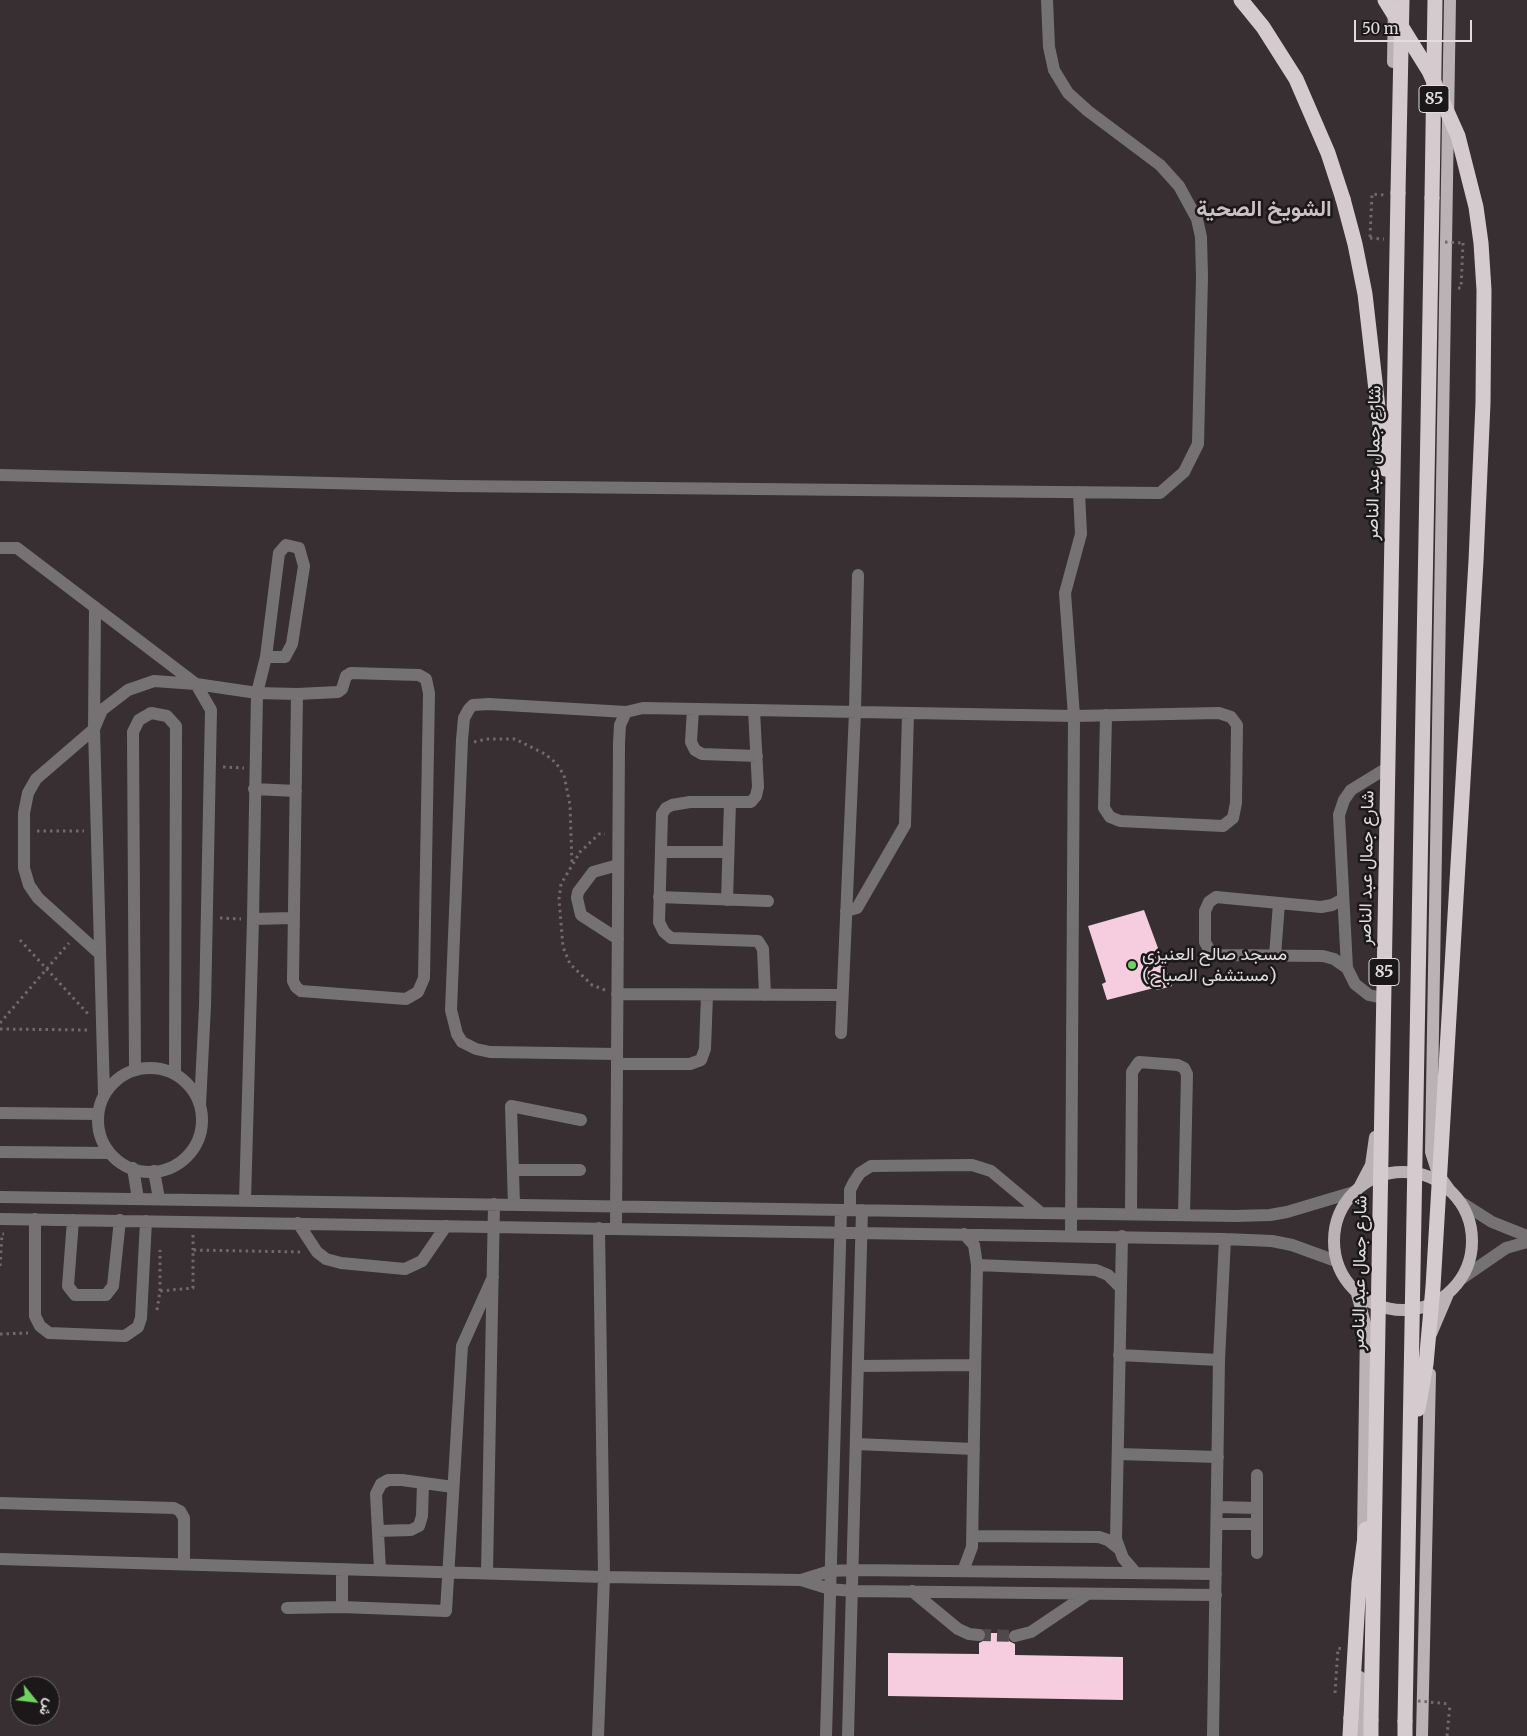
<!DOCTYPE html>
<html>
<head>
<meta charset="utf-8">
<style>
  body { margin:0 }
  #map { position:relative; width:1527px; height:1736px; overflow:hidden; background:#372f32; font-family:Merriweather,Vazirmatn,serif }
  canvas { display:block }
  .north { position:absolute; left:10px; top:1676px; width:50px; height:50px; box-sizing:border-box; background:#1c181a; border:1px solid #6b6668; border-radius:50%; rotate:119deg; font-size:14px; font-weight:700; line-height:20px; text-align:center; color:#e1dcde }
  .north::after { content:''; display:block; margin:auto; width:18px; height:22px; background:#6fd360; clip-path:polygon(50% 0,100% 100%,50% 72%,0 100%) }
  .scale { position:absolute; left:1354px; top:20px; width:118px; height:22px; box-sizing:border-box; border:2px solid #e1dcde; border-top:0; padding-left:6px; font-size:15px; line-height:18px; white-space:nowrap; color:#e1dcde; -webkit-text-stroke:4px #1c181a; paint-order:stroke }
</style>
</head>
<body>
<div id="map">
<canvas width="1527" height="1736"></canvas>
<div class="north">ش</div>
<div class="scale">50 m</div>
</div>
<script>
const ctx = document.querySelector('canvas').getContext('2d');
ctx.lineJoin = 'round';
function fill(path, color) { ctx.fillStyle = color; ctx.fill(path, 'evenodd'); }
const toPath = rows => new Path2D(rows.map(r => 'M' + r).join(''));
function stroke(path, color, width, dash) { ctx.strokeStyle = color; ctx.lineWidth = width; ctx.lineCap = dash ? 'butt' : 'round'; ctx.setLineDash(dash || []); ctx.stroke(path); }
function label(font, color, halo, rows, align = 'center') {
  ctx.font = font + ' Merriweather,Vazirmatn,serif'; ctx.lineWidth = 5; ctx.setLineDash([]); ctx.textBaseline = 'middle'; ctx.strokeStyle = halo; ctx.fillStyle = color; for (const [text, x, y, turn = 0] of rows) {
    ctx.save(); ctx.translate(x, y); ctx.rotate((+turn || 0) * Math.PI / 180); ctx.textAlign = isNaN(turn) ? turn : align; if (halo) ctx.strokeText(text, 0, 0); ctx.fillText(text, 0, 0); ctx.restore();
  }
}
fill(toPath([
  [1144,910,1172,986,1157,990,1154,988,1107,1000,1102,984,1106,982,1088,926],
  [987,1633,1008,1633,1009,1641,1015,1644,1015,1655,1123,1657,1123,1700,888,1696,888,1653,979,1654,979,1643,985,1640]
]), '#f5cdde');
stroke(toPath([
  [979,1635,1015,1636]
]), '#50494c', 12, [12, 6]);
stroke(toPath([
  [1370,237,1372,194,1385,195],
  [1458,288,1461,288,1463,243],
  [474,742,486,739,515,739,545,754,556,763,564,775,570,805,572,865],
  [223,767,244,768],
  [37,831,84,831],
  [220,918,241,919],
  [20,940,89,1015],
  [605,990,592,985,570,964,563,947,559,899,561,884,580,852,599,834,605,834],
  [0,1023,69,943],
  [0,1029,89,1030],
  [193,1235,193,1250],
  [0,1266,2,1234,4,1234],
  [160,1291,160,1250],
  [157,1310,160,1291,193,1288,193,1250,301,1252],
  [0,1334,28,1333],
  [1335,1693,1338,1648,1342,1649],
  [1447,1736,1450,1704]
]), '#716a6c', 3, [2.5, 4]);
stroke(toPath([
  [0,475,452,486,1160,493,1184,472,1198,444,1202,277,1201,237,1197,219,1179,186,1160,165,1088,111,1068,93,1054,70,1049,47,1047,0],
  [0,548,17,548,196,684,211,710,205,1006,200,1105],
  [95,607,94,729,104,1095],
  [351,673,419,675,426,679,429,693,424,978,418,992,406,999,301,991,296,987,293,981,297,694,338,692,342,689,346,676,351,673],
  [693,709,691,742,695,750,702,754,757,756],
  [754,710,758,787,756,796,751,802,690,802,672,805,666,808,662,814,659,922,664,932,671,938,758,941,763,949,765,995],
  [254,789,296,791],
  [661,852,728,852],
  [659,897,768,901],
  [1343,899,1332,905,1321,907,1216,897,1209,902,1205,911,1205,942,1210,951,1219,955,1323,956,1334,959,1347,968],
  [727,900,730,802],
  [846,911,857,908,905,825,908,713],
  [253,919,293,918],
  [618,939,581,915,577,898,578,892,593,872,618,865],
  [100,954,38,898,29,885,24,868,24,813,28,793,36,779,94,729,102,710,128,690,154,681,196,684,257,693,297,694],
  [1275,956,1279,903],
  [617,994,842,995],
  [1378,997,1369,995,1355,984,1347,968,1339,815,1344,800,1351,790,1382,771],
  [841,1033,855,712,858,575],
  [617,1054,490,1052,476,1049,462,1042,457,1034,451,1010,462,740,464,718,469,709,473,705,489,704,626,712],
  [617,1064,690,1064,701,1060,705,1049,707,995],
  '98 1120a52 52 0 1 1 104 0a52 52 0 1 1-104 0Z',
  [135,1069,133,732,139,720,151,713,167,716,176,726,175,1074],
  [0,1113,98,1114],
  [0,1152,109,1153],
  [133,1168,138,1199],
  [513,1170,580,1170],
  [154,1171,159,1199],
  [0,1197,1235,1216,1270,1215,1287,1212,1354,1192],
  [245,1201,253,919,257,693,266,657,279,553,286,545,299,548,304,566,292,644,285,657,266,657],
  [1459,1201,1492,1222,1527,1236],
  [514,1205,511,1106,581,1120],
  [850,1210,850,1190,854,1182,860,1173,871,1166,972,1165,991,1171,1040,1212],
  [1131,1214,1132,1072,1139,1062,1178,1065,1184,1068,1187,1074,1184,1215],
  [0,1219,1225,1239,1272,1241,1292,1245,1336,1261],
  [35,1219,35,1316,40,1326,49,1333,125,1336,138,1327,141,1318,146,1221],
  [73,1220,68,1286,75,1295,106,1295,113,1286,120,1220],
  [298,1223,317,1252,326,1259,341,1263,405,1269,422,1261,446,1226],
  [616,1228,619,743,620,725,626,712,643,708,1074,716,1219,713,1231,717,1237,725,1236,803,1233,818,1223,826,1120,821,1110,817,1104,808,1106,715],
  [1071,1235,1074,716,1065,593,1081,534,1079,492],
  [1122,1236,1116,1539,1123,1558,1135,1572],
  [977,1265,1096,1270,1108,1275,1121,1288],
  [1461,1279,1506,1248,1527,1242],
  [1119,1355,1219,1360],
  [858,1366,975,1365],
  [856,1444,974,1449],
  [1118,1454,1218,1457],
  [0,1503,174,1508,180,1511,184,1518,184,1564],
  [1217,1507,1257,1508],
  [1217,1524,1257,1524],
  [378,1531,411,1530,419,1526,422,1516,423,1483],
  [973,1536,1099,1537,1108,1540,1118,1548],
  [1257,1553,1257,1475],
  [0,1559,604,1577,801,1580,830,1589,852,1591,1216,1595],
  [342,1569,342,1607],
  [380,1570,376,1494,381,1484,388,1480,402,1480,453,1487],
  [963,1571,972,1547,977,1265,974,1245,964,1234],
  [487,1573,494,1204],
  [801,1580,830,1571,853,1570,1216,1574],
  [912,1591,958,1629,969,1634,979,1635],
  [287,1608,342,1607,446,1611,462,1346,493,1277],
  [1015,1636,1031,1632,1086,1595],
  [598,1736,604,1577,599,1228],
  [826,1736,841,1210],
  [848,1736,862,1210],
  [1213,1736,1219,1360,1225,1239]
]), '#767274', 12);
stroke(toPath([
  [1450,0,1431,1152,1438,1174,1451,1192],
  [1393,62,1394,0],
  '1334 1241a69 69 0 1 1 138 0a69 69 0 1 1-138 0Z',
  [1360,1186,1371,1165,1375,1137],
  [1357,1294,1366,1327,1363,1537],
  [1431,1334,1448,1294],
  [1359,1736,1360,1677],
  [1422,1736,1430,1374]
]), '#bab2b5', 12);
stroke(toPath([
  [1241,0,1263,27,1296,79,1328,153,1343,199],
  [1398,193,1402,0],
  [1432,198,1435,0],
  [1350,1736,1351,1718],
  [1371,1736,1371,1720],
  [1405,1736,1405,1721]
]), '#d5cbcf', 15);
stroke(toPath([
  [1370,238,1384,239],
  [1445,242,1463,243],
  [1418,1701,1450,1704]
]), '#716a6c', 3, [2.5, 4]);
stroke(toPath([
  [1385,0,1429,71,1458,136,1476,207,1481,243,1484,290,1483,403,1476,561,1433,1287,1426,1364,1418,1409],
  [1343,199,1355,244,1365,294,1385,469],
  [1351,1718,1359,1582,1366,1529],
  [1371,1720,1398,193],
  [1405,1721,1432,198]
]), '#d5cbcf', 15);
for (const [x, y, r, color] of [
  [1132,965,5,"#6fd360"]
]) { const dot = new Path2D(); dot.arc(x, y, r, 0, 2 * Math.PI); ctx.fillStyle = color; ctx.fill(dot); stroke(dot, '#1c181a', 2); }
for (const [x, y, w] of [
  [1434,99,30],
  [1384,972,30]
]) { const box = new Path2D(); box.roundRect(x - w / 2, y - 13.5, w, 27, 4); ctx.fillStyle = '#1c181a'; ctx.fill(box); stroke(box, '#e1dcde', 1); }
label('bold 16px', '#e1dcde', null, [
  ["85",1434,99],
  ["85",1384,972]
]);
label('18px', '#e1dcde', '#1c181a', [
  ["شارع جمال عبد الناصر",1374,463,-89],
  ["شارع جمال عبد الناصر",1367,868,-89],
  ["شارع جمال عبد الناصر",1360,1273,-89]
]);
label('18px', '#e1dcde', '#1c181a', [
  ["مسجد صالح العنيزي",1142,955],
  ["(مستشفى الصباح)",1142,976]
], 'left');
label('bold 22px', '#cbc0c5', '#1c181a', [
  ["الشويخ الصحية",1264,210]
]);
</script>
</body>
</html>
